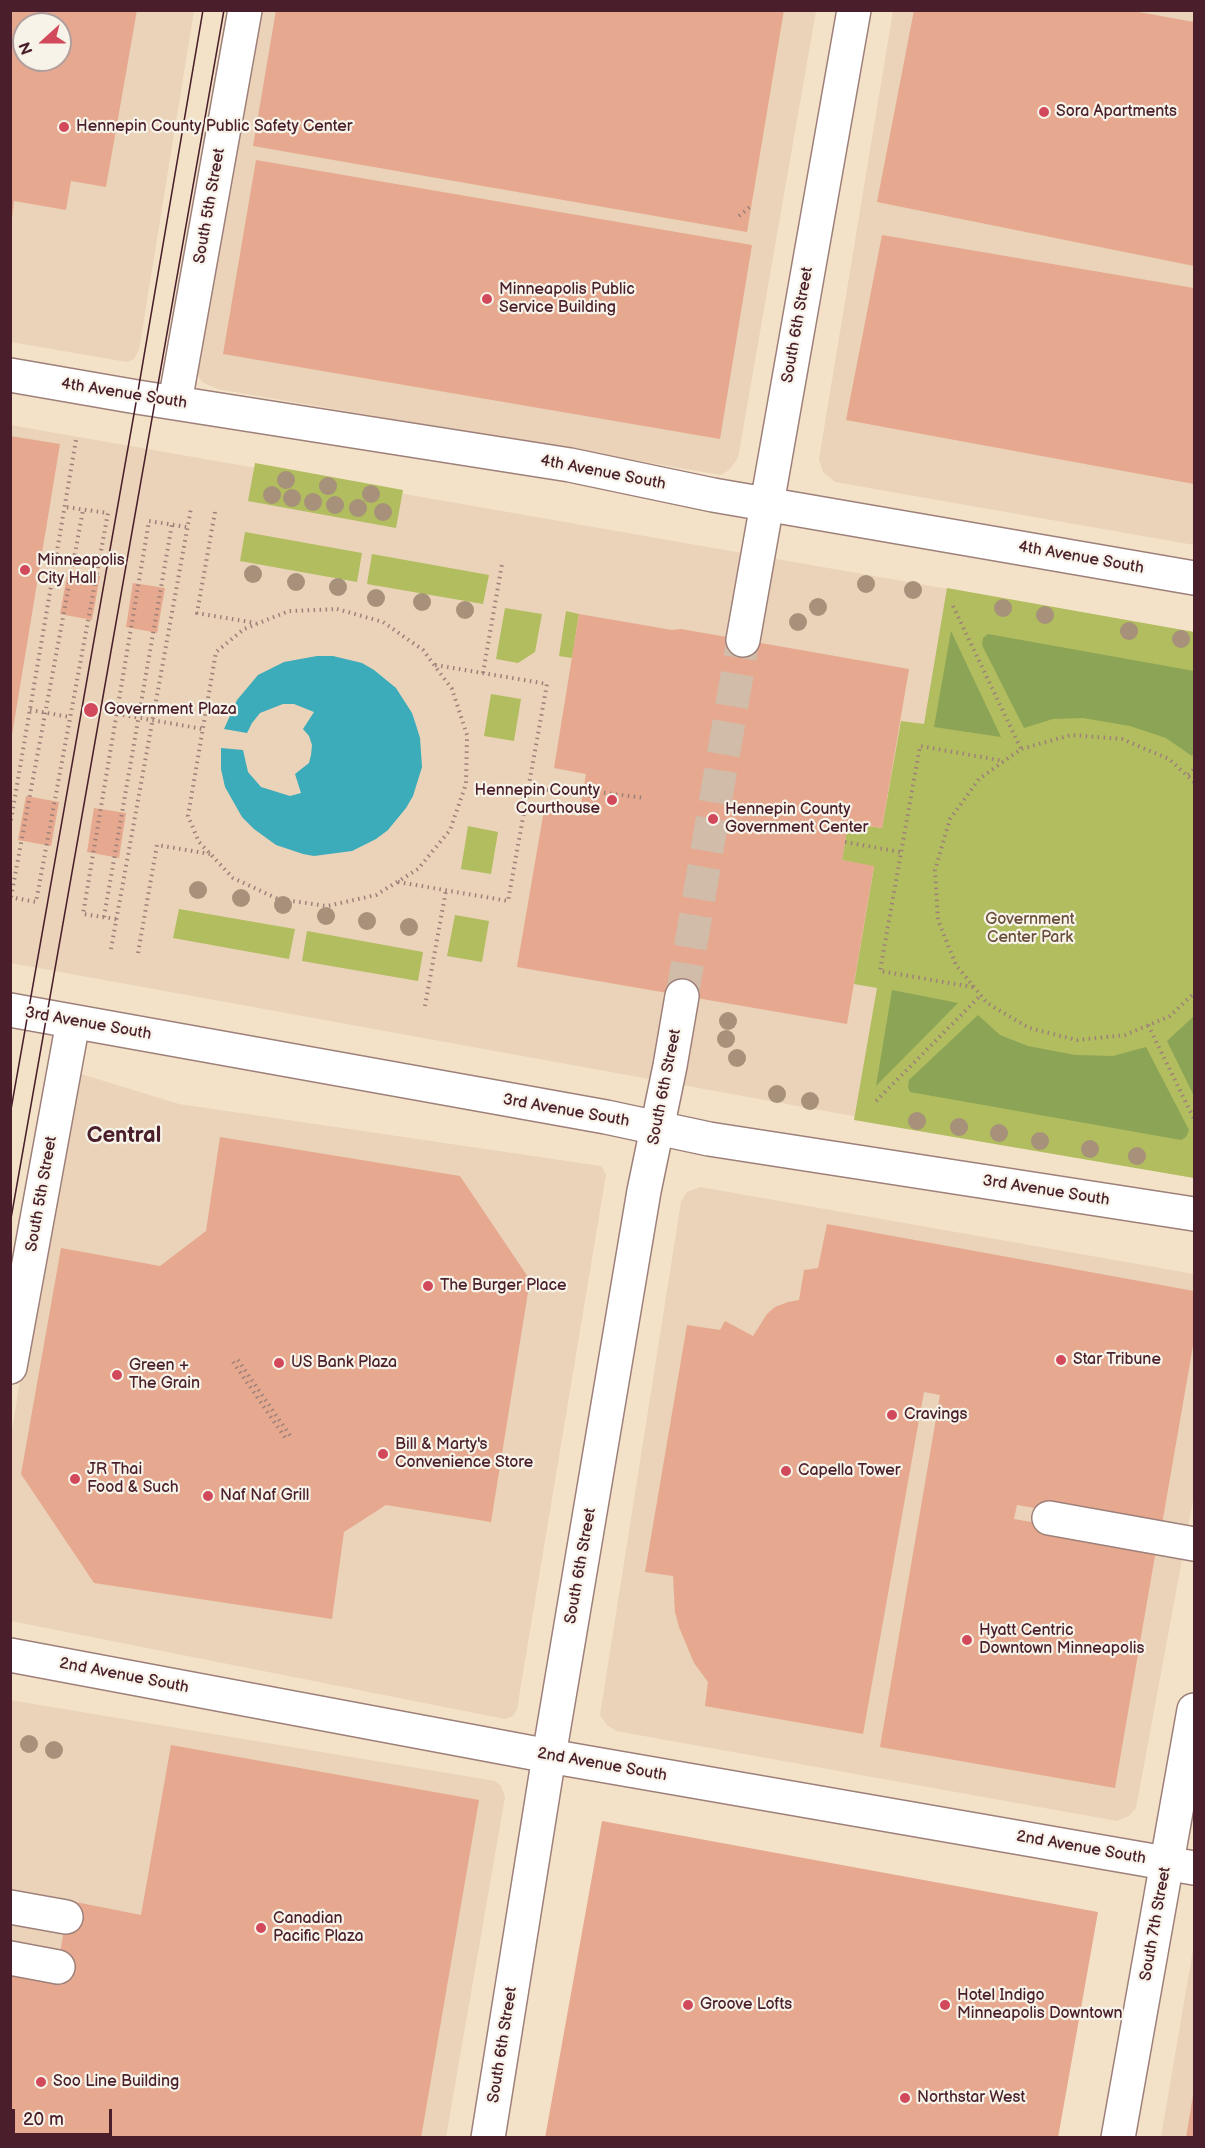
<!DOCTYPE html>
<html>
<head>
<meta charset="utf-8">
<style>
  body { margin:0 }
  #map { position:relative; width:1205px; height:2148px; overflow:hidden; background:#f3e2c8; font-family:"Balsamiq Sans",sans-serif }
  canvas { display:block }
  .frame { position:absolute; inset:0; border:12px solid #4a1f2b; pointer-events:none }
  .north { position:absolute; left:12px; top:12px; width:60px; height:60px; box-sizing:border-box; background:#f7f3e8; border:2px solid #b29e9c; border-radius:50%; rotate:249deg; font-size:16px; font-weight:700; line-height:24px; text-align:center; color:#4a1f2b }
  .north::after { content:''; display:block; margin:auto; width:21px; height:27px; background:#d1495b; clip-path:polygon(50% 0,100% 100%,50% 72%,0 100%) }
  .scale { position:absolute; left:12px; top:2109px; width:100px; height:27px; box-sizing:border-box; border:3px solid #4a1f2b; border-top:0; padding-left:8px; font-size:18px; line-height:21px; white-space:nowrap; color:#4a1f2b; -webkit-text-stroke:4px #f7f3e8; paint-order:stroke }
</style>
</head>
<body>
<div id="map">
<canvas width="1205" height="2148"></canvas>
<div class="frame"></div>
<div class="north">N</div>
<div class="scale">20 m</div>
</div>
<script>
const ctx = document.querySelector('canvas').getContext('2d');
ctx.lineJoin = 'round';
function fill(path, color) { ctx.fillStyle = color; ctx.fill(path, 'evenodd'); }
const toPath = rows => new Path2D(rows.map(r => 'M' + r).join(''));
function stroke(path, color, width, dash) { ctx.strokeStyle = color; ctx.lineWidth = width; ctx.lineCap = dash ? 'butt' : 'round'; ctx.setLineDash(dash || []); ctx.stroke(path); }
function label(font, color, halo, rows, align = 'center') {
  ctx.font = font + ' "Balsamiq Sans",sans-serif'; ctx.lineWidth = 4.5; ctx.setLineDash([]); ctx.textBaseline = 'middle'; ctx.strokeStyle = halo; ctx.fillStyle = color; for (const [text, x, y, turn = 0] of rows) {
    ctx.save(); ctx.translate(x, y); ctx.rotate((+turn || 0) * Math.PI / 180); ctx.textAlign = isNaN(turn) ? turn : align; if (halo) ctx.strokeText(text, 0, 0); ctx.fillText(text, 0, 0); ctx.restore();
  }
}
fill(toPath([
  [10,11,194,11,139,350,134,359,127,362,11,342],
  [24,24,60,24,60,60,24,60],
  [253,11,816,11,738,458,729,470,721,475,217,389,202,382,193,367],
  [893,11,1194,11,1194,545,835,482,823,472,819,459],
  [10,425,1194,632,1194,1178,11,963],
  [81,1074,179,1104,601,1166,603,1169,606,1175,517,1709,513,1716,505,1719,11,1621,11,1436,68,1084,73,1076],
  [700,1187,1194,1274,1194,1495,1136,1808,1129,1816,1117,1821,616,1731,607,1725,600,1715,681,1202,687,1192],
  [10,1700,495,1781,501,1786,505,1797,446,2137,11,2137],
  [1194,1944,1194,2137,1161,2137]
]), '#ead3b8');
fill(toPath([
  [255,463,403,490,396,528,248,501],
  [245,532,362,553,357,582,240,561],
  [372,554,489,575,483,604,367,584],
  [947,588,1194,632,1194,1178,854,1120,877,988,854,984,874,867,842,860,848,823,882,828,901,721,924,724],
  [505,608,542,614,535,652,518,663,496,659],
  [566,611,579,614,572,658,559,656],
  [491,694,521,699,514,741,484,736],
  [468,826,498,832,491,874,461,869],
  [179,909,295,929,289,959,173,938],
  [455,915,489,921,482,962,447,956],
  [307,931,423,952,418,981,302,961]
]), '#b1bd5f');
fill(toPath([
  [951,631,1001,737,934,727],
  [988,634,1194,671,1194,753,1192,756,1166,738,1130,726,1083,718,1053,719,1024,728,982,645,983,638],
  [892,990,958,1003,876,1086],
  [978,1015,1000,1035,1028,1046,1075,1055,1113,1056,1146,1047,1189,1130,1186,1137,1181,1140,910,1092,908,1087,909,1080],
  [1194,1016,1194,1096,1167,1041]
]), '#8ca456');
fill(toPath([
  [317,656,333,656,362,663,374,670,396,688,412,713,416,725,420,738,422,767,413,796,406,808,388,830,376,839,352,851,314,856,303,854,276,845,254,829,242,817,225,787,221,769,221,748,243,750,248,772,261,787,290,796,301,793,295,774,309,763,311,755,312,745,309,736,303,729,314,712,294,704,283,704,260,713,252,723,247,733,224,729,237,700,258,675,284,662]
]), '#3cabba');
fill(toPath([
  [10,10,137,10,106,187,71,181,66,210,14,201,12,219],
  [24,24,60,24,60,60,24,60],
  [276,10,784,10,747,232,253,146],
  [914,10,1128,10,1194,22,1194,266,877,202],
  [256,160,752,245,720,439,223,354],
  [882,235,1194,288,1194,484,846,420],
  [10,436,60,444,12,735,10,735],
  [68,570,100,576,92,620,60,614],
  [133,583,165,588,157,633,126,627],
  [579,614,672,630,681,629,909,669,882,828,848,823,845,842,842,860,874,866,847,1024,517,967,544,810,579,816,586,774,554,768],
  [26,796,59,802,51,846,18,840],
  [94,808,126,813,119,858,87,852],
  [220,1137,460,1176,530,1280,491,1522,386,1505,344,1532,332,1619,94,1583,21,1474,61,1248,160,1266,206,1231],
  [827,1224,1194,1291,1194,1340,1161,1530,1017,1505,1014,1519,1157,1544,1115,1788,880,1747,940,1395,924,1392,863,1734,705,1706,708,1682,694,1663,679,1627,675,1612,673,1576,645,1572,687,1325,720,1330,725,1321,753,1336,767,1314,775,1307,788,1302,799,1300,804,1270,818,1268],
  [171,1745,479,1800,421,2138,10,2138,10,1971,56,1979,67,1910,10,1899,10,1889,141,1915],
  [602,1821,1098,1912,1058,2138,545,2138],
  [1193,2095,1194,2138,1186,2138]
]), '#e6a98f');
stroke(toPath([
  [682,996,743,640]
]), '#d1bba9', 33, [33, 16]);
const minor = toPath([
  [175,402,245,10],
  [10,1010,606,1117,709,1139,1194,1214],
  [10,1367,73,1022],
  [1049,1518,1194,1544],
  [10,1655,549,1756,1194,1868],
  [10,1907,66,1917],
  [10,1958,58,1967]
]);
const major = toPath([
  [10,375,137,397,570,465,713,495,1194,578],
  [743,640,854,10],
  [488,2138,549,1756,644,1191,670,1066,682,996],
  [1118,2138,1194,1710]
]);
stroke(minor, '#9e807a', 36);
stroke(major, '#9e807a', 36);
stroke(toPath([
  [739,216,751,206],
  [215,512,197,613,256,623],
  [953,606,1021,749],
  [337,609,383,622,423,650,452,689,467,735,466,784,450,830,418,869,376,895,327,906,278,899,233,878,199,842,188,816,216,652,244,629,289,611,337,609],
  [483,673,502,564],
  [30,710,70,717],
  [117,714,203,729],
  [1188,775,1194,769],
  [1194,782,1169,759,1122,739,1071,735,1021,749,979,779,950,819,935,870,938,920,956,965,987,1003,1029,1028,1077,1040,1125,1035,1170,1016,1194,993],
  [529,787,582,796],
  [598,792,645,798],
  [10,826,76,440],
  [845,842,900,852],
  [398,882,508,901,547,684,435,665],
  [10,897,36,902,108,513,65,507],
  [11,897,83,510],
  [104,917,172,524],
  [116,919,83,914,149,521,187,527],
  [111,949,191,508],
  [138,953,157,845,210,854],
  [973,987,880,971,920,746,1004,761],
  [425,1006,446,890],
  [1148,1025,1194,1119],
  [876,1101,981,995],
  [238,1360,291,1437],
  [233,1362,286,1439]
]), '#9e807a', 4, [1.5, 4.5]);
stroke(minor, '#fff', 33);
stroke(major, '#fff', 33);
stroke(toPath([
  [10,1115,137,397,203,10],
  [10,1224,224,10]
]), '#4a1f2b', 1.5);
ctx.fillStyle = '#a7917a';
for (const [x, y] of [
  [286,480],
  [328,486],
  [371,494],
  [272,495],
  [292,498],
  [313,502],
  [335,505],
  [358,508],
  [383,512],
  [253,574],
  [296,582],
  [866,584],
  [338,587],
  [913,590],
  [376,598],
  [422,602],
  [818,607],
  [1003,608],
  [465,610],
  [1045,615],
  [798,622],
  [1129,631],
  [1181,639],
  [198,890],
  [241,898],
  [283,905],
  [326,916],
  [367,921],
  [409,927],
  [728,1021],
  [726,1039],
  [737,1058],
  [777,1094],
  [810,1101],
  [917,1121],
  [959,1127],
  [999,1133],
  [1040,1141],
  [1090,1149],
  [1137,1156],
  [29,1744],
  [54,1750]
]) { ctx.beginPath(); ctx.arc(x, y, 9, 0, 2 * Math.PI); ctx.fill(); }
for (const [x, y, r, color] of [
  [1044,112,6,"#d1495b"],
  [64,127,6,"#d1495b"],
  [487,299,6,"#d1495b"],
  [25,570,6,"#d1495b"],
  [91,710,8,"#d1495b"],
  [612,800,6,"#d1495b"],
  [713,819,6,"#d1495b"],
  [428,1286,6,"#d1495b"],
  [1061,1360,6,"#d1495b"],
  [279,1363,6,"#d1495b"],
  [117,1375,6,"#d1495b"],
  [892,1415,6,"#d1495b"],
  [383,1454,6,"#d1495b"],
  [786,1471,6,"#d1495b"],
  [75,1479,6,"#d1495b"],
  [208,1496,6,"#d1495b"],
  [967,1640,6,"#d1495b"],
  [261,1928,6,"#d1495b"],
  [688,2005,6,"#d1495b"],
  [945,2005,6,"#d1495b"],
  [41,2082,6,"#d1495b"],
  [905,2098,6,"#d1495b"]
]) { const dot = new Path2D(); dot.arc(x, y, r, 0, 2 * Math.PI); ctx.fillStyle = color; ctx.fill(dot); stroke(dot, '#f7f3e8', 2); }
label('16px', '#4a1f2b', '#f7f3e8', [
  ["Sora Apartments",1056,112],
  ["Hennepin County Public Safety Center",76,127],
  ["Minneapolis Public",499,290],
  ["Service Building",499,308],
  ["Minneapolis",37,561],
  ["City Hall",37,579],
  ["Government Plaza",104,710],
  ["Hennepin County",600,791,"right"],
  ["Courthouse",600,809,"right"],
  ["Hennepin County",725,810],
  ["Government Center",725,828],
  ["The Burger Place",440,1286],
  ["Star Tribune",1073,1360],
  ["US Bank Plaza",291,1363],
  ["Green +",129,1366],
  ["The Grain",129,1384],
  ["Cravings",904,1415],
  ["Bill & Marty's",395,1445],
  ["Convenience Store",395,1463],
  ["JR Thai",87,1470],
  ["Food & Such",87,1488],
  ["Capella Tower",798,1471],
  ["Naf Naf Grill",220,1496],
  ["Hyatt Centric",979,1631],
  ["Downtown Minneapolis",979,1649],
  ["Canadian",273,1919],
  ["Pacific Plaza",273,1937],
  ["Hotel Indigo",957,1996],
  ["Minneapolis Downtown",957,2014],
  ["Groove Lofts",700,2005],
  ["Soo Line Building",53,2082],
  ["Northstar West",917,2098]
], 'left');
label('16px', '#4a1f2b', '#f7f3e8', [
  ["South 5th Street",210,206,-80],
  ["South 6th Street",798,325,-80],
  ["4th Avenue South",124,394,9],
  ["4th Avenue South",603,473,11],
  ["4th Avenue South",1081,558,10],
  ["3rd Avenue South",88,1024,10],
  ["South 6th Street",665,1087,-79],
  ["3rd Avenue South",566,1111,10],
  ["3rd Avenue South",1046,1191,9],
  ["South 5th Street",42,1194,-80],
  ["South 6th Street",581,1566,-80],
  ["2nd Avenue South",124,1676,11],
  ["2nd Avenue South",602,1765,10],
  ["2nd Avenue South",1081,1848,10],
  ["South 7th Street",1156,1924,-80],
  ["South 6th Street",503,2045,-81]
]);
label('16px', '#694e3b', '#f7f3e8', [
  ["Government",1030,920],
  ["Center Park",1030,938]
]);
label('bold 22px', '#4a1f2b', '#f7f3e8', [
  ["Central",124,1136]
]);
</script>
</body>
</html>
